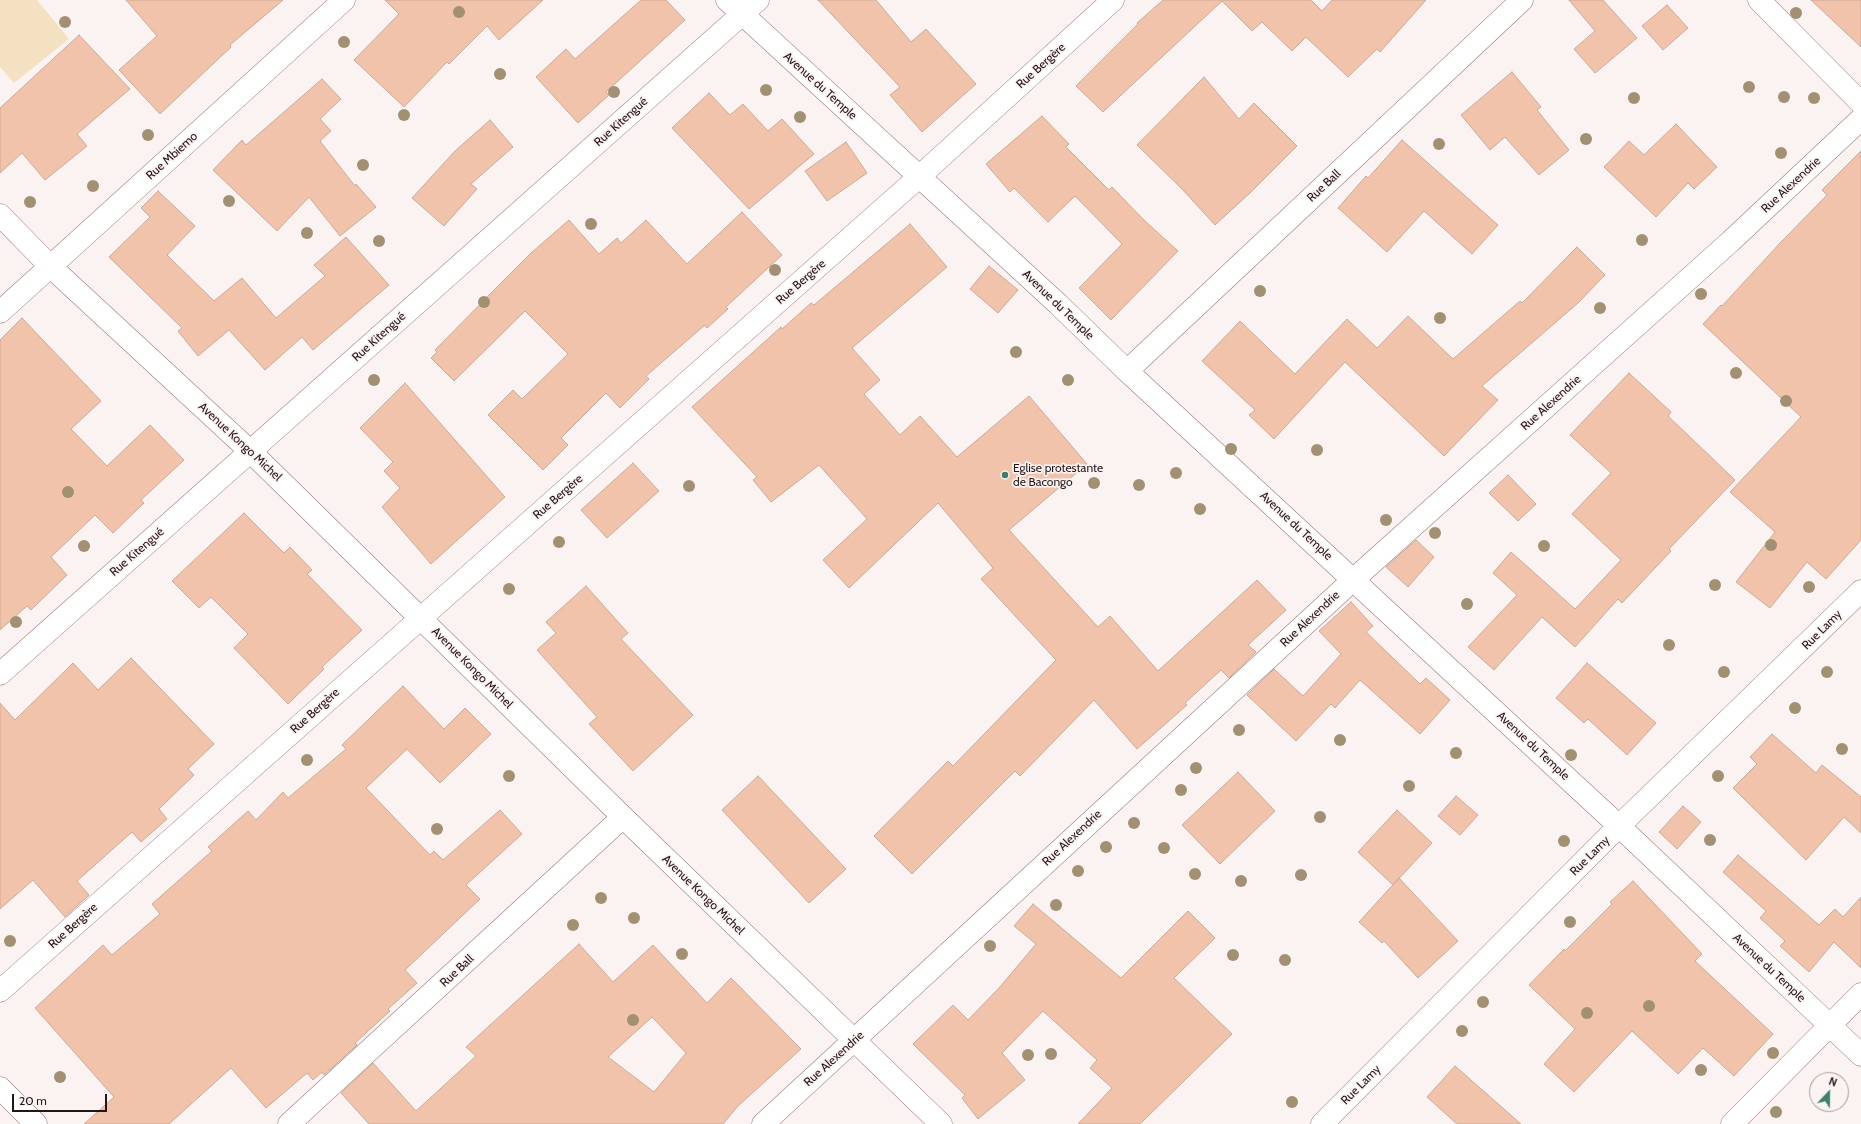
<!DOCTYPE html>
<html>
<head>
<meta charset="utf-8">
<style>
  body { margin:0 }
  #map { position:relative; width:1861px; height:1124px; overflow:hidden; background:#fbf2f2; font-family:Cabin,sans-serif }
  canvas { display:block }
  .north { position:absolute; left:1809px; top:1072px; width:40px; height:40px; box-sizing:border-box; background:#fbf2f2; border:1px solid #a59a9a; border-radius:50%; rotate:22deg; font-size:11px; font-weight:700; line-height:16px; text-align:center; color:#251616 }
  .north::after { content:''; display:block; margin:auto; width:14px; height:18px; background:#3e7e6d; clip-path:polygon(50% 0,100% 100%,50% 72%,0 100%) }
  .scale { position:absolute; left:12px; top:1094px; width:95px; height:18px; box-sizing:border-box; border:2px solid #251616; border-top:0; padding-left:5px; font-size:12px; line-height:14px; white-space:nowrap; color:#251616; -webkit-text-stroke:3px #fbf2f2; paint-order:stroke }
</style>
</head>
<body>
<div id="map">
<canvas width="1861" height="1124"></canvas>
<div class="north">N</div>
<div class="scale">20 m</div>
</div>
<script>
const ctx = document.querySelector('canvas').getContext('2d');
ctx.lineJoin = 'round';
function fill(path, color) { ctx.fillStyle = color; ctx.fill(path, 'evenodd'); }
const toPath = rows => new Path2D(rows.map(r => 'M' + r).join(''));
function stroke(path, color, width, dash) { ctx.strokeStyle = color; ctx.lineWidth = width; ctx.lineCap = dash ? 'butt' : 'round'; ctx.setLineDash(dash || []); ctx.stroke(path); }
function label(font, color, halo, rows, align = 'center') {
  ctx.font = font + ' Cabin,sans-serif'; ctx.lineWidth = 3.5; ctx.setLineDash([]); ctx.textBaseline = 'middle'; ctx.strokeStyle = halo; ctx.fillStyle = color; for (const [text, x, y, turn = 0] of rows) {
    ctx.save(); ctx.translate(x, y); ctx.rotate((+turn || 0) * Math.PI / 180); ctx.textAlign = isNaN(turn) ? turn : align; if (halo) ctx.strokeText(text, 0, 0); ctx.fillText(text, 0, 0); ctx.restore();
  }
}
fill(toPath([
  [0,0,37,0,69,39,14,83,0,67]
]), '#f4e1c1');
const building = toPath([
  [126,0,283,0,230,45,231,47,160,114,119,70,157,36,126,0],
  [385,0,543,0,499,40,487,26,449,64,447,62,404,107,354,60,399,14,385,0],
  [641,0,666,0,685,20,606,92,609,95,578,123,536,77,566,49,575,59,641,0],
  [818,0,876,0,911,42,926,29,976,84,922,132,890,95,900,87,818,0],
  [1163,0,1311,0,1322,11,1332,0,1426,0,1380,52,1377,49,1348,77,1306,37,1292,51,1262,22,1252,31,1222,1,1103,112,1076,86,1138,24,1137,23,1163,0],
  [1569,0,1603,0,1637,38,1595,73,1574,49,1595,31,1569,0],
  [1811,0,1861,0,1861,47,1811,0],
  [1667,5,1688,28,1663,50,1642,26,1667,5],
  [79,35,130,89,77,134,87,146,45,180,22,153,0,173,0,108,79,35],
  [1512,72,1541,107,1537,110,1569,150,1539,175,1505,137,1490,150,1461,115,1512,72],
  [1204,77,1239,119,1254,103,1297,146,1251,192,1215,225,1182,189,1137,145,1204,77],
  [322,79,341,99,320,119,331,131,320,141,355,186,356,184,376,207,340,236,309,197,277,231,213,170,242,140,246,145,322,79],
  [709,93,730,115,743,104,768,131,782,119,814,154,749,209,672,128,709,93],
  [1042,116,1069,144,1066,147,1109,190,1112,187,1144,220,1178,251,1111,320,1079,288,1122,244,1075,196,1048,222,1014,188,1010,192,986,164,1042,116],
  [490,120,513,147,471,184,477,189,444,226,412,198,455,151,490,120],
  [1676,124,1717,167,1694,189,1688,183,1656,217,1604,167,1629,141,1644,155,1676,124],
  [1402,140,1498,225,1472,254,1424,211,1387,252,1338,208,1366,176,1368,178,1402,140],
  [846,142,867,173,827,201,805,171,846,142],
  [1861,151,1861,540,1826,579,1807,562,1770,608,1736,582,1775,532,1730,492,1801,417,1703,324,1721,305,1722,306,1781,242,1827,195,1822,190,1861,151],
  [158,191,195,226,167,255,214,301,242,278,276,318,325,276,314,265,346,237,389,285,313,350,302,337,265,370,229,330,198,356,178,331,182,328,109,257,150,217,141,208,158,191],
  [742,212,782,255,726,307,728,309,707,328,705,325,646,376,649,379,620,408,606,393,561,438,568,445,543,470,488,415,513,390,522,399,568,354,525,311,454,381,431,358,437,352,435,350,499,285,531,253,569,220,599,254,617,238,621,243,646,220,687,264,742,212],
  [910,224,947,267,852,348,880,380,864,394,900,435,920,416,957,457,1029,396,1087,464,1009,530,1098,627,1110,616,1158,671,1257,580,1286,610,1248,645,1256,652,1229,678,1221,670,1185,703,1187,705,1137,749,1094,700,1020,776,1015,771,912,874,874,836,948,761,953,766,1056,660,981,579,993,568,938,503,849,588,823,560,867,519,819,465,771,502,753,480,757,477,692,407,781,327,782,329,811,303,814,305,910,224],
  [1577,247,1605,275,1578,303,1482,386,1498,400,1444,456,1345,362,1274,439,1249,415,1255,410,1202,361,1240,321,1295,374,1347,319,1377,348,1408,316,1453,359,1520,301,1522,303,1577,247],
  [989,266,1018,290,998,313,970,289,989,266],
  [22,318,101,401,71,429,107,466,150,425,184,460,141,500,144,503,113,533,95,515,51,557,67,575,31,610,27,606,0,630,0,340,22,318],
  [1629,373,1671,412,1668,416,1735,480,1669,549,1671,551,1622,603,1618,599,1575,647,1542,617,1494,670,1468,647,1517,595,1493,573,1511,552,1575,609,1621,560,1572,514,1611,473,1570,435,1629,373],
  [405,383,505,497,431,564,382,507,400,488,384,471,393,462,360,428,405,383],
  [633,463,659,491,607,538,581,510,633,463],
  [1508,475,1536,504,1518,521,1489,493,1508,475],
  [244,513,284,553,290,547,312,570,307,574,362,630,322,667,324,669,288,704,234,648,248,634,211,597,199,608,172,581,244,513],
  [1416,540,1434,557,1408,587,1386,567,1416,540],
  [586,586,628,633,621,639,693,715,633,771,589,724,597,717,537,650,556,633,546,622,586,586],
  [1351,602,1373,626,1366,632,1420,684,1426,678,1450,700,1420,734,1360,680,1335,708,1331,704,1296,741,1247,695,1274,669,1303,696,1341,654,1319,631,1351,602],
  [131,658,214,744,188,769,194,775,159,809,167,819,141,842,132,832,77,881,89,895,65,917,33,880,0,909,0,703,15,720,73,663,98,690,131,658],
  [1587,663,1656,723,1627,755,1588,719,1584,723,1556,698,1587,663],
  [403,686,444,729,465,708,491,734,440,783,407,749,366,788,430,855,434,851,443,860,500,810,522,834,466,885,480,899,405,970,417,983,388,1009,390,1011,355,1043,357,1045,324,1075,322,1072,313,1080,307,1073,266,1108,231,1068,169,1124,84,1124,114,1097,35,1008,103,945,112,955,160,914,152,904,212,851,208,847,248,811,256,820,283,792,288,798,346,749,342,745,403,686],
  [1772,734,1816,773,1822,765,1861,797,1861,833,1844,817,1806,860,1733,788,1757,764,1750,757,1772,734],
  [1238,772,1275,811,1220,864,1182,825,1238,772],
  [758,776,846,869,809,903,722,810,758,776],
  [1456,796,1478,815,1460,835,1438,816,1456,796],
  [1683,806,1701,822,1677,849,1659,832,1683,806],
  [1397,810,1432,843,1393,885,1358,852,1397,810],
  [1738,855,1819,925,1835,909,1843,917,1861,897,1861,968,1834,942,1809,972,1780,946,1785,941,1760,918,1766,911,1723,872,1738,855],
  [1399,878,1458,941,1418,978,1384,941,1382,943,1359,922,1399,878],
  [1633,881,1702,954,1695,961,1773,1034,1734,1076,1703,1048,1678,1074,1632,1031,1574,1092,1544,1064,1575,1029,1529,985,1564,949,1565,951,1612,904,1610,902,1633,881],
  [1033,904,1121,978,1188,911,1215,938,1174,978,1232,1034,1140,1124,1078,1124,1112,1088,1090,1068,1097,1060,1043,1011,1002,1053,1025,1080,978,1119,962,1098,965,1095,913,1044,953,1005,968,1020,999,988,1036,944,1014,926,1033,904],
  [579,944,613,982,653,945,707,1003,731,978,801,1049,738,1106,723,1124,369,1124,341,1093,373,1063,416,1111,476,1056,466,1047,579,944],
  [652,1017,686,1053,654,1092,608,1057,652,1017],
  [1455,1066,1521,1124,1457,1124,1427,1097,1455,1066]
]);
fill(building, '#f2c3ab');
stroke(building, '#cda997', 1);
const street = toPath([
  [727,0,1058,304,1127,371,1619,826,1861,1055],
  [1759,0,1861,103],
  [0,215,51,267,251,452,623,817,941,1124],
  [0,312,344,0],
  [1127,371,1522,0],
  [0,674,758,0],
  [0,991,920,176,1113,0],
  [0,1088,36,1124],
  [289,1124,623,817],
  [763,1124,1354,579,1731,241,1861,119],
  [1322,1124,1619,826,1861,591],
  [1732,1124,1861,994]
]);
stroke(street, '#9e7778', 23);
stroke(street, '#fff', 22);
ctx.fillStyle = '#a29072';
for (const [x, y] of [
  [459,12],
  [1796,13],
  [65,22],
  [344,42],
  [500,74],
  [1749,87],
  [766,90],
  [614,92],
  [1784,97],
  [1634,98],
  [1814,98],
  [404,115],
  [800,117],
  [148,135],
  [1586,139],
  [1439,144],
  [1781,153],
  [363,165],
  [93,186],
  [229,201],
  [30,202],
  [591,224],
  [307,233],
  [1642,240],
  [379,241],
  [775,270],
  [1260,291],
  [1701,294],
  [484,302],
  [1600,308],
  [1440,318],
  [1016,352],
  [1736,373],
  [374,380],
  [1068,380],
  [1786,401],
  [1231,449],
  [1317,450],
  [1176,473],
  [1094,483],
  [1139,485],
  [689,486],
  [68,492],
  [1200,509],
  [1386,520],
  [1435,533],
  [559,542],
  [1771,545],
  [84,546],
  [1544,546],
  [1715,585],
  [1809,587],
  [509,589],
  [1467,604],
  [16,622],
  [1669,645],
  [1724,672],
  [1827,672],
  [1795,708],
  [1239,730],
  [1340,740],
  [1842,749],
  [1456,753],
  [1571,755],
  [307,760],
  [1196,768],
  [509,776],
  [1718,776],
  [1409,786],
  [1181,790],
  [1320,817],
  [1134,823],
  [437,829],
  [1710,840],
  [1564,841],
  [1106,847],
  [1164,848],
  [1078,871],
  [1195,874],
  [1301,875],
  [1241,881],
  [601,898],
  [1056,905],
  [634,918],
  [1570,922],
  [573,925],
  [10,941],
  [990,946],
  [682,954],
  [1233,955],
  [1285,960],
  [1483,1002],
  [1649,1006],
  [1587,1013],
  [633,1020],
  [1462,1031],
  [1773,1053],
  [1051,1054],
  [1028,1055],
  [1701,1070],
  [60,1077],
  [1292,1102],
  [1776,1112]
]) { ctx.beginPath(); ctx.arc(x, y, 6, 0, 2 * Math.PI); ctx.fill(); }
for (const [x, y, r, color] of [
  [1005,475,4,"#3e7e6d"]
]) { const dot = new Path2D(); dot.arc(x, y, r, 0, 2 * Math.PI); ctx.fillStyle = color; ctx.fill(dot); stroke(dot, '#fbf2f2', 1.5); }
label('12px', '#251616', '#fbf2f2', [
  ["Rue Bergère",1041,66,-42],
  ["Avenue du Temple",820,86,42],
  ["Rue Kitengué",621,122,-42],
  ["Rue Mbiemo",172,156,-42],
  ["Rue Alexendrie",1791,185,-43],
  ["Rue Ball",1324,186,-43],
  ["Rue Bergère",801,282,-41],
  ["Avenue du Temple",1058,305,44],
  ["Rue Kitengué",379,337,-42],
  ["Rue Alexendrie",1551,403,-42],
  ["Avenue Kongo Michel",240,442,43],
  ["Rue Bergère",558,497,-41],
  ["Avenue du Temple",1296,526,43],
  ["Rue Kitengué",137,552,-41],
  ["Rue Alexendrie",1310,619,-43],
  ["Rue Lamy",1822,630,-45],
  ["Avenue Kongo Michel",472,668,45],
  ["Rue Bergère",315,711,-42],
  ["Avenue du Temple",1533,746,43],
  ["Rue Alexendrie",1072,838,-43],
  ["Rue Lamy",1590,856,-45],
  ["Avenue Kongo Michel",703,895,44],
  ["Rue Bergère",73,926,-42],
  ["Avenue du Temple",1769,968,43],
  ["Rue Ball",457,971,-43],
  ["Rue Alexendrie",834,1059,-42],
  ["Rue Lamy",1361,1085,-45]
]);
label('12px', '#251616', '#fbf2f2', [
  ["Eglise protestante",1013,468],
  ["de Bacongo",1013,482]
], 'left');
</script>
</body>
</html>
